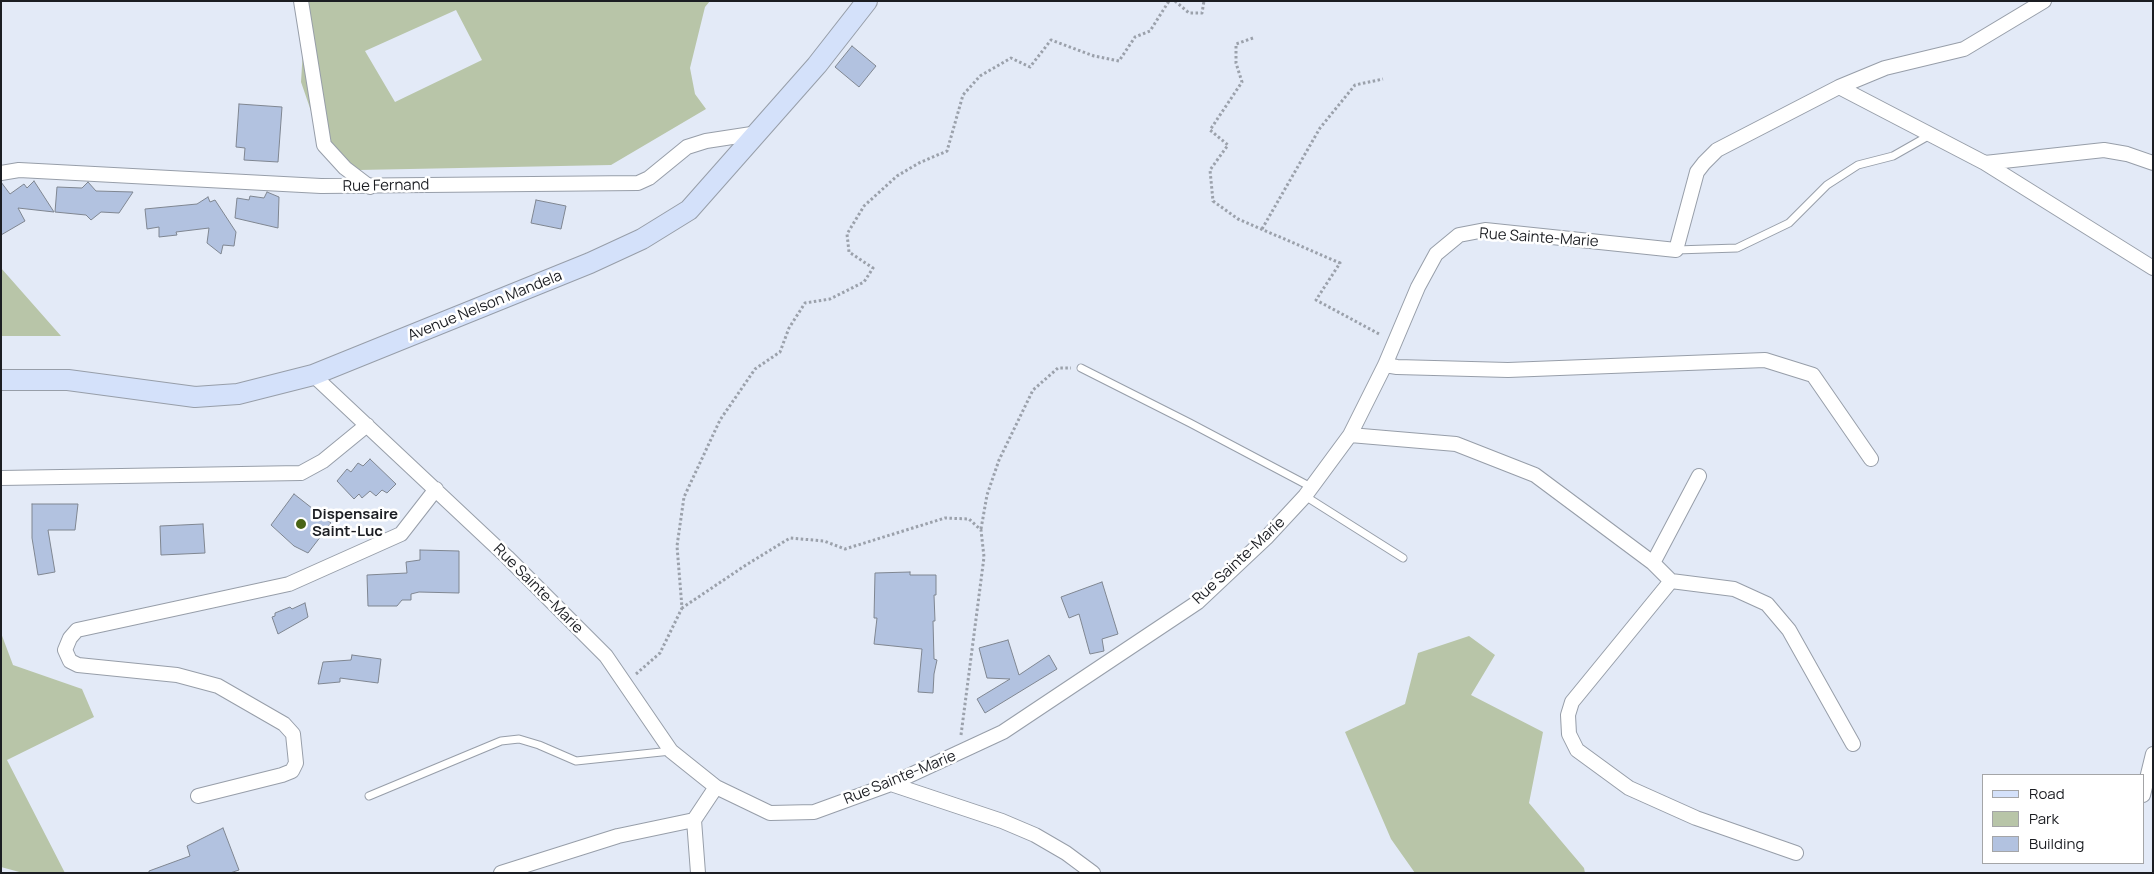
<!DOCTYPE html>
<html>
<head>
<meta charset="utf-8">
<style>
  body { margin:0 }
  #map { position:relative; width:2154px; height:874px; overflow:hidden; background:#e3eaf7; font-family:Manrope,sans-serif }
  canvas { display:block }
  .frame { position:absolute; inset:0; border:2px solid #1b1d22; pointer-events:none }
  .legend { position:absolute; left:1982px; top:774px; width:162px; height:90px; box-sizing:border-box; background:#fff; border:1px solid #a4a5a7; margin:0; padding:6px 9px; list-style:none; font-size:15px; color:#1b1d22 }
  .legend li { display:flex; align-items:center; gap:10px; height:25px }
  .legend b { width:25px; border:1px solid #a4a5a7 }
</style>
</head>
<body>
<div id="map">
<canvas width="2154" height="874"></canvas>
<div class="frame"></div>
<ul class="legend">
<li><b style="height:6px;background:#d4e1fa"></b>Road</li>
<li><b style="height:14px;background:#b8c5a8"></b>Park</li>
<li><b style="height:14px;background:#b2c2e0"></b>Building</li>
</ul>
</div>
<script>
const ctx = document.querySelector('canvas').getContext('2d');
ctx.lineJoin = 'round';
function fill(path, color) { ctx.fillStyle = color; ctx.fill(path, 'evenodd'); }
const toPath = rows => new Path2D(rows.map(r => 'M' + r).join(''));
function stroke(path, color, width, dash) { ctx.strokeStyle = color; ctx.lineWidth = width; ctx.lineCap = dash ? 'butt' : 'round'; ctx.setLineDash(dash || []); ctx.stroke(path); }
function label(font, color, halo, rows, align = 'center') {
  ctx.font = font + ' Manrope,sans-serif'; ctx.lineWidth = 5; ctx.setLineDash([]); ctx.textBaseline = 'middle'; ctx.strokeStyle = halo; ctx.fillStyle = color; for (const [text, x, y, turn = 0] of rows) {
    ctx.save(); ctx.translate(x, y); ctx.rotate((+turn || 0) * Math.PI / 180); ctx.textAlign = isNaN(turn) ? turn : align; if (halo) ctx.strokeText(text, 0, 0); ctx.fillText(text, 0, 0); ctx.restore();
  }
}
fill(toPath([
  [306,1,710,1,705,7,690,68,695,94,706,109,611,165,359,170,321,140,301,82],
  [456,10,482,60,395,102,365,51],
  [1,268,61,336,1,336],
  [1,633,13,665,82,689,94,717,7,760,65,873,23,873,1,867],
  [1469,636,1495,655,1471,695,1543,732,1529,803,1584,868,1585,873,1415,873,1391,839,1345,732,1405,704,1418,653]
]), '#b8c5a8');
const building = toPath([
  [852,46,876,66,859,87,835,67,852,46],
  [239,104,282,107,278,162,244,160,245,148,236,147,239,104],
  [34,181,54,212,18,208,25,221,1,235,1,182,10,194,24,184,27,188,34,181],
  [88,182,96,191,133,192,119,213,101,212,91,220,86,215,55,212,57,187,82,188,88,182],
  [267,192,279,197,278,228,235,218,237,198,249,200,250,196,264,198,267,192],
  [208,197,210,202,215,200,236,232,234,246,223,245,221,254,207,243,209,228,176,232,177,235,159,237,159,227,147,229,145,209,197,204,208,197],
  [536,200,566,206,561,229,531,223,536,200],
  [370,459,396,484,387,493,382,490,376,496,370,491,362,498,359,494,354,499,337,481,347,469,351,472,358,463,363,466,370,459],
  [294,494,331,523,308,553,294,546,271,525,294,494],
  [32,504,78,504,75,530,48,530,55,572,38,575,32,538,32,504],
  [203,524,205,553,161,555,160,526,203,524],
  [420,550,459,551,459,593,419,592,411,594,411,600,402,600,397,606,368,606,367,575,407,573,406,562,420,560,420,550],
  [910,572,910,575,936,575,936,595,934,595,935,621,933,621,934,659,937,660,934,674,933,693,918,692,922,649,874,644,877,618,874,618,875,573,910,572],
  [1102,582,1118,634,1102,639,1104,651,1090,654,1079,614,1069,618,1061,597,1102,582],
  [305,603,308,617,278,634,272,617,275,616,275,613,290,607,292,609,305,603],
  [1008,640,1019,675,1049,655,1057,669,985,713,977,699,1010,679,987,678,979,648,1008,640],
  [352,655,381,659,378,683,340,678,340,682,318,684,323,662,351,660,352,655],
  [223,828,239,870,230,873,149,873,149,871,190,856,187,846,223,828]
]);
fill(building, '#b2c2e0');
stroke(building, '#7f8691', 1);
const lane = toPath([
  [1676,250,1737,248,1789,223,1827,185,1858,165,1893,156,1930,135],
  [1081,368,1190,423,1311,487],
  [1305,496,1403,558],
  [369,796,501,741,519,739,539,745,576,761,671,751]
]);
const street = toPath([
  [301,1,324,145,345,168,370,187],
  [1839,87,1985,163,2104,150,2127,154,2153,163],
  [1985,163,2153,268],
  [1,173,19,170,321,186,638,183,649,178,687,147,706,141,758,133],
  [1385,365,1397,367,1508,370,1765,360,1813,375,1871,459],
  [313,375,507,557,606,656,671,751,716,787,770,813,814,812,891,784,1003,732,1198,602,1266,538,1305,496,1350,435,1385,365,1418,287,1436,254,1459,235,1485,230,1676,250,1697,172,1704,163,1717,150,1839,87,1885,68,1964,49,2044,1],
  [1350,435,1456,444,1535,475,1653,563,1699,476],
  [1,478,301,473,323,461,367,425],
  [1653,563,1671,581,1572,702,1568,715,1569,734,1577,750,1629,788,1696,818,1796,853],
  [1671,581,1734,589,1767,604,1789,630,1853,744],
  [891,784,1002,821,1035,835,1066,853,1093,873],
  [2143,795,2153,754],
  [198,796,282,775,292,771,296,763,293,734,284,724,218,686,177,675,78,665,70,661,65,650,70,638,77,630,289,584,401,534,436,489],
  [501,873,618,836,694,820],
  [698,873,694,820,716,787]
]);
const secondary = toPath([
  [1,380,68,380,195,397,238,394,313,375,590,263,642,239,689,210,817,65,867,1]
]);
stroke(lane, '#979ea9', 9);
stroke(street, '#979ea9', 16);
stroke(secondary, '#979ea9', 22);
stroke(toPath([
  [1175,1,1189,13,1202,13,1204,1],
  [1253,38,1236,44,1236,63,1242,82,1210,130,1228,145,1210,170,1213,201,1238,219,1340,263,1316,300,1381,335],
  [1262,229,1320,128,1355,85,1383,79],
  [981,529,987,495,999,460,1033,390,1058,368,1071,368],
  [636,674,660,653,682,608],
  [961,735,984,557,981,530,969,519,945,518,845,549,824,541,790,538,746,565,682,608,677,546,684,497,720,420,755,369,780,352,789,328,805,303,830,299,864,282,873,268,849,252,847,234,864,206,897,176,919,163,947,151,963,95,980,76,1011,58,1030,67,1051,40,1094,56,1119,61,1135,37,1150,31,1169,1]
]), '#9ba1ab', 3, [2.5, 2.5]);
stroke(lane, '#fff', 7);
stroke(street, '#fff', 14);
stroke(secondary, '#d4e1fa', 20);
for (const [x, y, r, color] of [
  [301,524,6,"#496415"]
]) { const dot = new Path2D(); dot.arc(x, y, r, 0, 2 * Math.PI); ctx.fillStyle = color; ctx.fill(dot); stroke(dot, '#fff', 2); }
label('15px', '#1b1d22', '#fff', [
  ["Rue Fernand",386,186,-1],
  ["Rue Sainte-Marie",1539,238,4],
  ["Avenue Nelson Mandela",485,306,-22],
  ["Rue Sainte-Marie",1239,561,-43],
  ["Rue Sainte-Marie",538,589,45],
  ["Rue Sainte-Marie",900,778,-22]
]);
label('bold 15px', '#1b1d22', '#fff', [
  ["Dispensaire",312,515],
  ["Saint-Luc",312,532]
], 'left');
</script>
</body>
</html>
